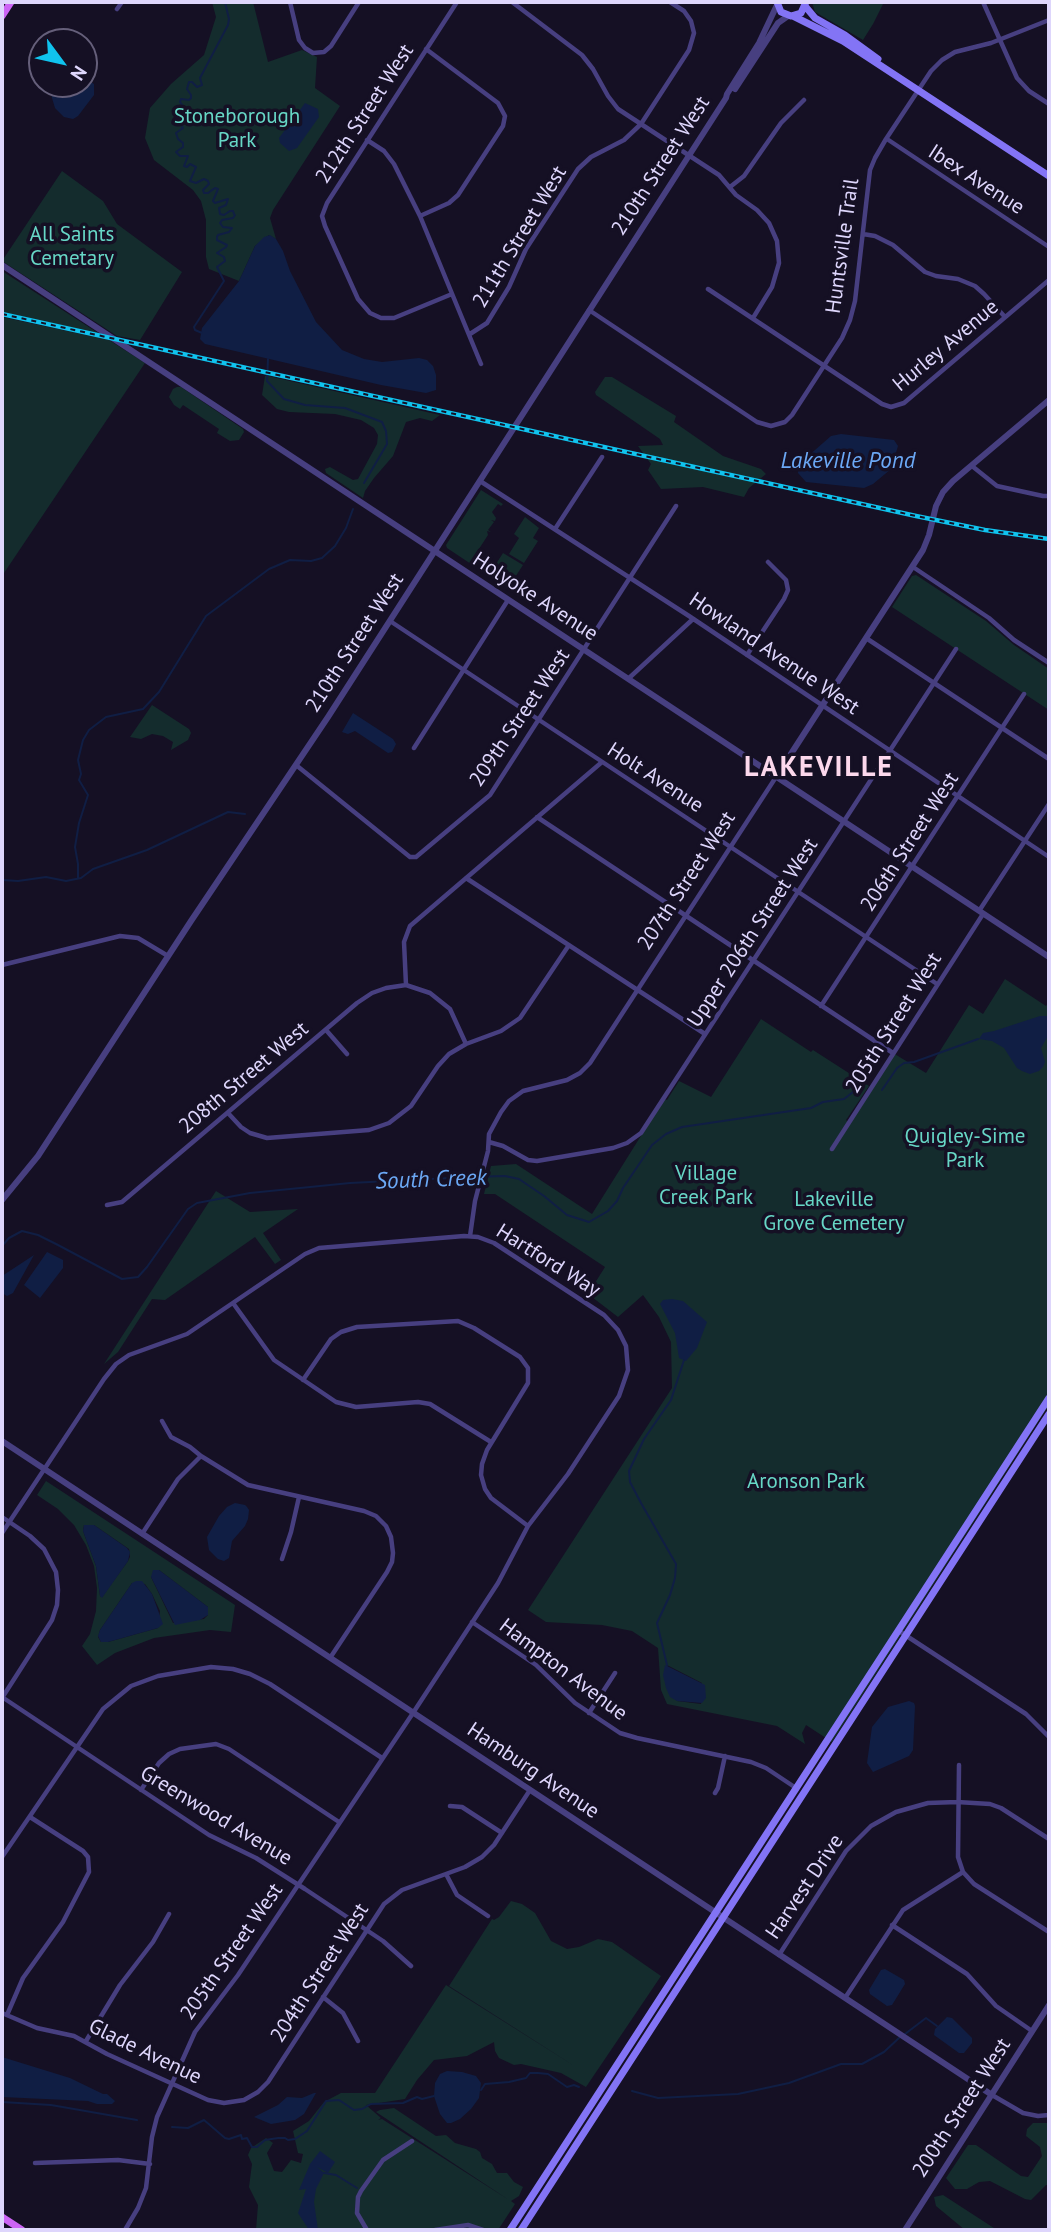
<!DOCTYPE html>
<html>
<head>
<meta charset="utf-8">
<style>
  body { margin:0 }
  #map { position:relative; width:1051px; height:2232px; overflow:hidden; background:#151024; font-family:"PT Sans",sans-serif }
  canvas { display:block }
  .frame { position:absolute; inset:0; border:4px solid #ded6fc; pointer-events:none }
  .north { position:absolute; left:28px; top:28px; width:70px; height:70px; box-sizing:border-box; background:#151024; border:2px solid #655f7a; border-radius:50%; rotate:123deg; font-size:19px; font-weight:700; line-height:28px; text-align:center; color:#ded6fc }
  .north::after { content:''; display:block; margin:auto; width:24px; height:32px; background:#10c3ee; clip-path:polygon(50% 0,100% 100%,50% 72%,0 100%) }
</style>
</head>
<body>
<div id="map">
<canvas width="1051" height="2232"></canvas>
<div class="frame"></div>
<div class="north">N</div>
</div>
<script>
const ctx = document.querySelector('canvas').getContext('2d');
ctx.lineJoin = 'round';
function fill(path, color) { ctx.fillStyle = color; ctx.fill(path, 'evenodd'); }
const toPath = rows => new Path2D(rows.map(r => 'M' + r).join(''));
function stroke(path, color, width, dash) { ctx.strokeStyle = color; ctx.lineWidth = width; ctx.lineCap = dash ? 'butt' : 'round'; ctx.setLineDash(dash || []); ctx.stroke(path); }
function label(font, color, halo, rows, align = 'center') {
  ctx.font = font + ' "PT Sans",sans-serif'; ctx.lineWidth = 7; ctx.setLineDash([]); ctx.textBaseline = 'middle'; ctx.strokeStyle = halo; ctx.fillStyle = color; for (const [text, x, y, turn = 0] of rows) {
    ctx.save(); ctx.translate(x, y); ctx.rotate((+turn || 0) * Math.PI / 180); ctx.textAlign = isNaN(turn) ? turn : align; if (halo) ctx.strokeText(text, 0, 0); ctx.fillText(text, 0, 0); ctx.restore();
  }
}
fill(toPath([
  [212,2,253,2,268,62,302,50,317,57,315,88,340,106,273,210,270,218,276,239,269,235,255,246,239,281,209,269,206,257,206,220,201,201,193,190,154,160,145,138,150,108,171,84,204,55,216,17],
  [812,2,884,2,873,24,863,40,815,12],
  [62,171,103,201,117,224,182,272,140,340,117,336,2,261],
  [2,271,98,333,2,312],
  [2,317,109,340,145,363,2,576],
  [265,376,268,376,440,415,432,421,420,418,406,422,393,456,374,478,365,491,363,498,326,473,325,469,330,467,353,480,358,479,377,444,378,435,374,428,361,420,335,414,289,412,277,409,262,395],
  [605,377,612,377,676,416,674,422,723,456,761,469,766,474,749,488,744,497,703,487,661,489,648,470,651,464,638,446,663,445,660,439,596,395,595,392],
  [177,387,181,387,243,429,244,432,239,440,230,441,217,433,219,429,183,405,180,409,174,405,169,397,173,389],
  [481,490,503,504,501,506,498,504,492,512,496,518,495,521,491,520,494,522,488,530,491,532,487,531,488,535,477,552,481,559,476,566,474,566,447,548,446,545],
  [525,517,539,528,533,538,538,541,524,563,509,554,519,538,514,534],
  [503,553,523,565,508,588,483,571,488,563,491,565,496,564],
  [916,575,986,621,1014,645,1049,669,1049,710,892,607,912,576],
  [152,705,189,729,191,733,188,740,171,750,173,742,163,736,152,734,141,739,130,737],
  [1005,979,1046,1006,1049,1002,1049,1405,832,1742,806,1725,802,1733,805,1744,777,1726,667,1704,661,1690,658,1648,632,1631,602,1625,546,1622,528,1610,672,1388,671,1342,659,1317,643,1295,618,1317,588,1294,605,1267,495,1194,484,1194,491,1166,516,1164,592,1214,664,1099,667,1100,679,1081,711,1097,761,1019,811,1052,813,1050,869,1086,846,1120,849,1123,893,1053,926,1073,969,1005,983,1014],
  [667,1665,702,1683,701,1704,677,1701],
  [216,1191,250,1212,298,1209,263,1233,281,1260,275,1264,255,1237,165,1300,152,1299,118,1352,104,1364],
  [46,1481,235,1605,231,1632,210,1630,154,1638,115,1653,97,1665,82,1646,90,1634,96,1611,97,1588,94,1566,86,1545,74,1525,58,1509,37,1495],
  [84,1525,94,1525,129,1549,130,1557,128,1561,102,1597,100,1596,96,1566,83,1531],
  [159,1570,208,1607,208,1615,204,1619,173,1623,151,1577],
  [132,1583,145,1584,152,1594,160,1611,158,1628,108,1642,101,1642,98,1637,100,1630],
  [511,1901,522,1904,535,1913,551,1941,567,1949,579,1947,598,1939,612,1942,661,1976,586,2087,561,2073,521,2064,514,2065,499,2058,495,2051,494,2042,467,2056,434,2060,417,2080,405,2099,366,2105,381,2118,378,2120,382,2119,509,2200,376,2112,380,2110,394,2108,436,2136,446,2135,455,2143,476,2149,480,2152,482,2158,492,2164,497,2173,507,2173,514,2182,523,2187,519,2196,511,2201,515,2204,498,2230,256,2230,258,2205,249,2187,252,2164,248,2155,251,2148,266,2138,273,2143,267,2153,274,2171,282,2172,291,2160,301,2163,303,2154,298,2153,293,2131,309,2121,324,2102,341,2093,375,2093,446,1985,576,2067,449,1986,492,1919,494,1920,499,1917],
  [1033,2123,1049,2123,1049,2185,1046,2185,1031,2200,1025,2199,990,2181,979,2182,967,2189,955,2189,946,2178,968,2145,976,2145,1021,2176,1028,2177,1042,2156,1040,2147,1026,2136,1027,2129],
  [943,2195,997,2230,965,2230,936,2206,934,2197]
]), '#142c2d');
fill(toPath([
  [84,77,94,84,94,95,78,116,73,119,64,117,55,108,49,88,51,84,84,84],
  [305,103,318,109,319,117,297,148,289,151,280,143,279,138],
  [270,235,276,239,283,251,290,271,316,322,342,350,364,359,382,362,419,358,427,360,433,366,436,375,436,390,426,393,381,385,205,344,200,339,202,328,239,281,255,246,264,237],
  [841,434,894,440,898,446,891,469,873,484,864,488,806,482,798,473,799,464,831,436],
  [353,713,393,739,396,744,392,752,388,753,355,731,348,734,342,732],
  [1040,1016,1049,1016,1049,1034,1041,1048,1045,1062,1043,1067,1039,1071,1030,1074,1022,1071,1017,1068,1004,1048,992,1041,979,1039,983,1033,994,1031],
  [47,1252,63,1260,63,1268,40,1298,24,1285],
  [34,1255,13,1293,7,1296,2,1293,2,1276],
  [672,1299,683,1301,707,1322,697,1348,686,1361,679,1358,675,1333,660,1304,663,1300],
  [235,1503,245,1505,247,1507,249,1510,248,1519,245,1526,232,1541,229,1558,224,1561,218,1559,209,1550,207,1537,219,1516,227,1507],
  [84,1525,94,1525,127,1548,130,1552,128,1561,102,1598,100,1596,96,1566,83,1531],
  [153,1570,159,1570,208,1607,208,1615,200,1620,175,1625,151,1577],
  [136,1581,142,1581,152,1594,163,1624,158,1628,108,1642,101,1642,98,1636,100,1630,132,1583],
  [665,1665,705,1685,706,1698,702,1703,677,1701,670,1697,666,1688,663,1675],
  [909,1701,914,1703,915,1706,913,1750,909,1756,873,1772,867,1763,872,1727,888,1707],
  [885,1969,904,1980,905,1984,892,2005,887,2006,870,1994,869,1990,881,1970],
  [947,2017,952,2018,972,2038,972,2043,964,2053,959,2053,934,2035,935,2029],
  [2,2057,70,2078,103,2094,107,2094,115,2101,112,2104,97,2104,88,2101,2,2097],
  [447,2071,462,2072,476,2076,481,2083,479,2098,471,2109,460,2119,451,2123,447,2123,440,2114,434,2096,435,2083,440,2074],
  [314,2093,316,2093,304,2114,295,2120,271,2124,254,2117,278,2105,287,2097,302,2098],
  [320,2151,335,2162,328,2173,317,2167,324,2173,316,2189,314,2202,318,2230,309,2230,298,2213,306,2189,299,2190,310,2164]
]), '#101e44');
stroke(toPath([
  [225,2,229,19,228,25,200,78,202,85,197,87,192,82,189,82,187,89,191,95,191,98,189,100,181,99,180,102,188,113,178,117,177,120,183,128,176,133,178,139,183,143,183,147,176,152,180,156,188,156,184,166,187,167,190,164,196,167,190,181,196,183,204,179,208,181,209,184,203,190,204,193,208,193,215,188,218,189,213,201,215,203,228,199,226,205,219,208,220,214,224,215,230,211,233,211,234,214],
  [202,333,195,330,194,327,224,281,217,267,225,261,224,257,217,253,226,247,227,245,217,240,217,237,218,235,229,232,232,228,223,227,220,223,222,220,233,218,235,215],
  [268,359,267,381,284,399,305,405,345,408,382,422,386,431,387,444,364,483],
  [78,878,78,864,75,847,79,823,88,795,79,780,81,774,78,760,83,740,89,730,106,717,143,709,159,692,206,616,269,569,290,560,311,561,322,558,335,546,346,528,353,509],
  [2,880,18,881,46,877,66,881,81,878,93,869,147,850,228,812,245,814],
  [882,1090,897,1068,904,1063,914,1062,978,1039],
  [2,1246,9,1238,22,1231,38,1235,58,1245,122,1279,138,1277,147,1267,188,1209,197,1203,250,1193,350,1183,471,1177,505,1176,519,1179,544,1196,567,1215,589,1222,608,1211,617,1201,623,1188,652,1145,666,1134,682,1127,811,1108,823,1102,844,1099,853,1092],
  [667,1665,657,1623,670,1595,675,1578,676,1564,641,1503,630,1482,629,1471,644,1439,671,1400,684,1360],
  [905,2034,926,2018,937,2026],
  [481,2090,485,2084,509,2082,526,2078,530,2073,538,2073,548,2074,567,2087,574,2085,579,2087],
  [632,2091,658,2098,738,2094,789,2083,841,2064,862,2064,884,2052,900,2037],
  [2,2102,51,2105,137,2120],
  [172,2127,188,2128,204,2120,225,2138,229,2139,241,2135,242,2139,247,2138,252,2147,257,2147,265,2140,278,2138,285,2138,288,2140,295,2139,307,2131,326,2101,339,2100,354,2110,362,2109,371,2104,403,2103,417,2097,422,2099,434,2096],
  [324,2173,336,2175,357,2188]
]), '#101e44', 2);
stroke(toPath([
  [290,2,299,40,305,48,313,53,324,52,331,46,359,2],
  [512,2,582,55,593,69,608,96,618,109,719,175,736,195,757,210,769,223,777,241,779,263,772,287,753,318],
  [983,2,1017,78,1029,91,1049,104],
  [117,9,122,2],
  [887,139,1049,247],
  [367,140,384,151,394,164,420,216,481,364],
  [730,187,744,176,781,123,804,100],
  [420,216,449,203,458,195,503,126,505,116,498,103,426,49],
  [863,234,875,236,893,245,925,272,936,276,958,279,975,286,984,294,1005,317],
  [708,289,882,404,891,407,904,403,1049,280],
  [452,294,394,318,381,318,370,313,358,299,325,226,322,216,327,203,457,2],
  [589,310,757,422,771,426,785,422,792,415,842,338,850,320,855,301,870,170,875,158,886,139,931,71,942,60,955,52,991,43,1049,20],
  [470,334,487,323,509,287,526,249,578,169,591,157,624,140,641,124,689,50,694,33,691,21,684,11,670,2],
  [972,466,997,486,1043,496,1049,496],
  [480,481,689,616,1049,857],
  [555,529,602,457],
  [913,567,989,618,1014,640,1049,663],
  [390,621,937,984],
  [866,638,1049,759],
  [747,655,784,599,788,590,786,580,768,562],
  [628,679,693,619],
  [414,748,508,600],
  [296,765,410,857,416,857,490,795,676,506],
  [537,817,893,1053],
  [466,878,705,1034],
  [979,911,1049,804],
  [2,965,120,936,138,938,168,956],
  [406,985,404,942,410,926,602,762],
  [821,1006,1024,694],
  [326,1030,347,1054],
  [228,1113,241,1127,250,1133,267,1138,369,1130,389,1123,411,1106,438,1066,449,1054,466,1044,501,1031,520,1018,569,945],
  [489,1142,503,1146,528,1160,537,1161,613,1148,627,1143,641,1133,956,649],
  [832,1149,983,914],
  [107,1205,122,1202,357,1003,372,993,386,988,406,985,430,993,450,1009,466,1044],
  [470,1236,475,1201,488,1151,489,1134,501,1112,509,1101,523,1091,567,1080,580,1073,590,1063,776,777],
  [233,1303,274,1360,336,1402,356,1407,418,1402,430,1404,491,1442],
  [303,1380,331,1339,341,1332,357,1327,458,1321,474,1328,520,1357,528,1368,528,1383,487,1450,482,1464,481,1475,485,1489,491,1498,528,1526],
  [162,1421,171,1437,190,1447,201,1456],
  [2,1517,30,1536,44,1549,56,1572,58,1590,57,1605,52,1620,2,1698],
  [2,1533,104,1379,116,1364,129,1355,187,1334,305,1254,319,1248,464,1236,478,1237,494,1243,604,1315,618,1330,626,1346,628,1370,619,1396,568,1474,528,1526,498,1583,413,1713,238,1975,195,2032,157,2117,152,2137,146,2188,138,2208,125,2230],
  [142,1534,178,1479,201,1456,248,1485,364,1511,376,1516,386,1526,391,1537,393,1553,392,1562,387,1572,330,1658],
  [282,1559,291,1532,299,1497],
  [472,1622,536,1665,575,1703,620,1733,637,1738,751,1762,766,1768,796,1788],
  [899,1631,1026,1714,1049,1737],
  [2,1697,209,1835,256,1858,305,1889,383,1941,411,1966],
  [589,1713,615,1673],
  [959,1765,958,1857,963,1872,974,1884,1049,1932],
  [141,1790,159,1763,169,1754,180,1749,216,1744,229,1749,339,1822],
  [715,1793,718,1788,725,1756],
  [450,1806,462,1807,502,1833],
  [2,1857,103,1709,131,1686,158,1676,211,1667,233,1669,250,1674,270,1684,382,1758],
  [446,1874,457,1895,488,1916],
  [892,1925,967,1974,996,2006,1032,2031],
  [779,1955,846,1851,871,1826,896,1812,928,1803,957,1802,990,1804,1001,1808,1049,1839],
  [323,1997,343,2013,358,2041],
  [845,1998,903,1910,963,1872],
  [2,2013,37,2028,74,2036,107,2054,208,2100,224,2103,244,2100,258,2092,268,2082,384,1904,402,1890,465,1867,482,1857,494,1845,530,1790],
  [7,2015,23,1978,63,1922,89,1872,88,1857,83,1851,30,1817],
  [86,2041,120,1985,153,1942,169,1914],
  [992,2095,1023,2113,1038,2116,1049,2115],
  [35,2163,118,2160,150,2164],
  [367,2230,357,2213,358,2197,361,2191,383,2160,412,2141],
  [435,2230,468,2225,483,2230]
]), '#473f80', 4.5);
stroke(toPath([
  [735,89,778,23,788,16],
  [2,265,1049,957],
  [776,777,923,550,929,535,936,506,943,492,953,481,1049,400],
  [2,1200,38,1156,191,921,328,717,726,98,727,94,759,43,777,5],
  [2,1441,992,2095],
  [905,2230,1049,2005]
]), '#473f80', 6);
stroke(toPath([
  [777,2,781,12,791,16,801,13,806,2],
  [805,6,815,18,845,35,878,59],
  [793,16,843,41,1049,176],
  [510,2230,1049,1398],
  [521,2230,1049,1414]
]), '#8374f5', 7);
stroke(toPath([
  [2,16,11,2],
  [2,2217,22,2230]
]), '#cc65f4', 7);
const rail = toPath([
  [2,314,916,516,985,530,1049,539]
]);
stroke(rail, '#10c3ee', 4.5);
stroke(rail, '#151024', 2, [5]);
label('21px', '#ded6fc', '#151024', [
  ["212th Street West",365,114,-57],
  ["210th Street West",661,166,-57],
  ["Ibex Avenue",976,180,33],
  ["211th Street West",520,237,-59],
  ["Huntsville Trail",843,246,-82],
  ["Hurley Avenue",946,346,-40],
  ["Holyoke Avenue",535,597,33],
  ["210th Street West",355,643,-57],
  ["Howland Avenue West",774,654,34],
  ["209th Street West",520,718,-56],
  ["Holt Avenue",655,778,33],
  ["206th Street West",910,842,-57],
  ["207th Street West",687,881,-57],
  ["Upper 206th Street West",753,933,-57],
  ["205th Street West",894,1023,-58],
  ["208th Street West",244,1078,-40],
  ["Hartford Way",548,1261,32],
  ["Hampton Avenue",563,1670,37],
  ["Hamburg Avenue",533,1771,34],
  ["Greenwood Avenue",216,1816,31],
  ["Harvest Drive",805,1887,-56],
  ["205th Street West",232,1952,-55],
  ["204th Street West",320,1973,-57],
  ["Glade Avenue",145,2052,26],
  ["200th Street West",962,2108,-57]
]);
label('21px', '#67d7c6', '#151024', [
  ["Stoneborough",237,117],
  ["Park",237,141],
  ["All Saints",72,235],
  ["Cemetary",72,259],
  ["Quigley-Sime",965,1137],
  ["Park",965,1161],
  ["Village",706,1174],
  ["Creek Park",706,1198],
  ["Lakeville",834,1200],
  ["Grove Cemetery",834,1224],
  ["Aronson Park",806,1482]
]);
label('italic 23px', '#6ba8f5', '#151024', [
  ["Lakeville Pond",848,461],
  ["South Creek",431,1180,-2]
]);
ctx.letterSpacing = '2px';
label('bold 28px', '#fcd8ec', '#151024', [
  ["LAKEVILLE",819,768]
]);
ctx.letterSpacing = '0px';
</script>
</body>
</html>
